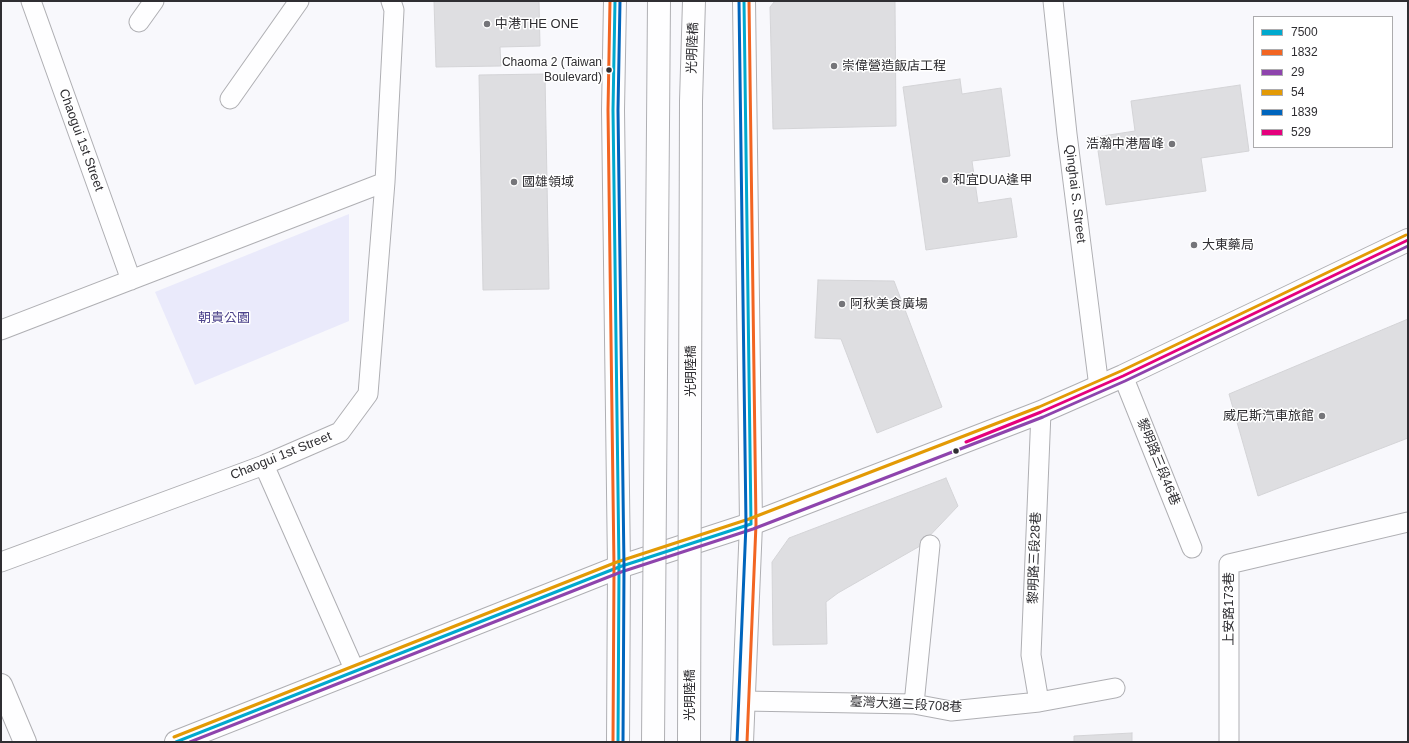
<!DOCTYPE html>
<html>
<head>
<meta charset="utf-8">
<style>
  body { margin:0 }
  #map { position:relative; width:1409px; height:743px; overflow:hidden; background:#f8f8fc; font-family:Arial,sans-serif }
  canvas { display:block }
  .frame { position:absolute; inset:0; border:2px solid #2f2e32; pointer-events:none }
  .legend { position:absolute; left:1253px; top:16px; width:140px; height:132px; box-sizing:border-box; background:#fff; border:1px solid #acabad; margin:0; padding:5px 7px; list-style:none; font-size:12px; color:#2f2e32 }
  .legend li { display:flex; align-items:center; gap:8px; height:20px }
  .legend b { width:20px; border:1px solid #acabad }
</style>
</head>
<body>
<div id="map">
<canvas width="1409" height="743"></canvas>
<div class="frame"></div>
<ul class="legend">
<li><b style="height:5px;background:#00a9ce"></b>7500</li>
<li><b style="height:5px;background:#f26522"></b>1832</li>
<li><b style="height:5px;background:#8e44ad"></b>29</li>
<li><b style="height:5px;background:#e39a05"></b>54</li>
<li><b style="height:5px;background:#0065bd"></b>1839</li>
<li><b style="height:5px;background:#e5007d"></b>529</li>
</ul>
</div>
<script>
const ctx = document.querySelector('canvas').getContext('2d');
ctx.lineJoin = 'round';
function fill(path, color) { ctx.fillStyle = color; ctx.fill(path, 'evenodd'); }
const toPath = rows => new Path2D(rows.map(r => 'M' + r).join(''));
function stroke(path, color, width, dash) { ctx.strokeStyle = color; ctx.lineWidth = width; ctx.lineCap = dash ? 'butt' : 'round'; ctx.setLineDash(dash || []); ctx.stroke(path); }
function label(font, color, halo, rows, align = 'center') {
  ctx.font = font + ' Arial,"Noto Sans TC",sans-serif'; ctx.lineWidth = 3; ctx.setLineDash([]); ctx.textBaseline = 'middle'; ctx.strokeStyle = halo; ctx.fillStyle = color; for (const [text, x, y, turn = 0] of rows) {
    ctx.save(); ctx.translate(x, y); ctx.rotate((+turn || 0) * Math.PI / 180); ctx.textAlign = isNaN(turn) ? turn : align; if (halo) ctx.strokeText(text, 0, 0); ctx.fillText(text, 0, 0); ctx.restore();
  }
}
fill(toPath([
  [349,214,349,321,195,385,155,292]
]), '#eaeafb');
const building = toPath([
  [434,1,539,1,540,46,500,47,501,66,436,67,434,1],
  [775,1,895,1,896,126,773,129,770,7,775,1],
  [545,74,549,289,483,290,479,75,545,74],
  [960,79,962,94,1001,88,1010,156,972,161,978,203,1011,198,1017,237,926,250,903,87,960,79],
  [1240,85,1249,151,1201,158,1206,191,1106,205,1096,137,1135,131,1131,101,1240,85],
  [818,280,894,281,942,407,877,433,841,339,815,338,818,280],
  [1408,319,1408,438,1258,496,1229,394,1408,319],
  [946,478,958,506,920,546,838,593,826,602,827,644,773,645,772,562,789,538,946,478],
  [1132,733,1132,742,1074,742,1074,736,1132,733]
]);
fill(building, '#dedee1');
stroke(building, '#d4d4d7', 1);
const street = toPath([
  [31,1,131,280],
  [1053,1,1067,134,1099,387],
  [139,22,154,1],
  [230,99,299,1],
  [1,330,385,182],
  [1123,376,1192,548],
  [264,465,355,671],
  [1,562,264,465,340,432,368,394,385,182,394,10,391,1],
  [743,701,914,704,951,711,1039,702,1115,688],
  [1039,702,1031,655,1041,412],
  [914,704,930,545],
  [1229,742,1229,564,1408,522]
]);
const secondary = toPath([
  [1,685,25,742],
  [176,742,619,567,751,524,1041,412,1123,376,1408,240]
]);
const primary = toPath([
  [615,1,613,110,619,567,618,742],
  [742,742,751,524,744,1]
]);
stroke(street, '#afafb3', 21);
stroke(secondary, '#afafb3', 24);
stroke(primary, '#afafb3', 24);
stroke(street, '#fefeff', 19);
stroke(secondary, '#fefeff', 22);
stroke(primary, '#fefeff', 22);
const primaryBridge = toPath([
  [653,742,659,1],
  [689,742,691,101,694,1]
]);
stroke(primaryBridge, '#afafb3', 24, []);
stroke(primaryBridge, '#fefeff', 22);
stroke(toPath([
  [615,1,613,110,619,567,618,742],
  [744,1,751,524],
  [176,742,619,567,751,524]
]), '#00a9ce', 3);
stroke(toPath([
  [610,1,608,110,614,567,613,742],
  [747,742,756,524,749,1]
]), '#f26522', 3);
stroke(toPath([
  [190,742,621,572,753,529,1043,417,1125,381,1408,246]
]), '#8e44ad', 3);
stroke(toPath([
  [174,737,617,562,749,519,1039,407,1121,371,1406,235]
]), '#e39a05', 3);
stroke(toPath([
  [620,1,618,110,624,567,623,742],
  [737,742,746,524,739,1]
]), '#0065bd', 3);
stroke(toPath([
  [966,442,1041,412,1123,376,1408,240]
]), '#e5007d', 3);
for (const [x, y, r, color] of [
  [487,24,4,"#757579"],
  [834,66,4,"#757579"],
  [609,70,3.5,"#2f2e32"],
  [1172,144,4,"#757579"],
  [945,180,4,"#757579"],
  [514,182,4,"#757579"],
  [1194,245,4,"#757579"],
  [842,304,4,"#757579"],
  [1322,416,4,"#757579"],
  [956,451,3.5,"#2f2e32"]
]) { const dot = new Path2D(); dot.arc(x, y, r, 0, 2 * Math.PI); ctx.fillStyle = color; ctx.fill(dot); stroke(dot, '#fff', 1.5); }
label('12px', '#2f2e32', '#fff', [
  ["Chaoma 2 (Taiwan",602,63],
  ["Boulevard)",602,78]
], 'right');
label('13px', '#2f2e32', '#fff', [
  ["中港THE ONE",495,24],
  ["崇偉營造飯店工程",842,66],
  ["浩瀚中港層峰",1164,144,"right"],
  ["和宜DUA逢甲",953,180],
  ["國雄領域",522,182],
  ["大東藥局",1202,245],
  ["阿秋美食廣場",850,304],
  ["威尼斯汽車旅館",1314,416,"right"]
], 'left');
label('13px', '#2f2e32', '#fff', [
  ["光明陸橋",693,48,-88],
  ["Chaogui 1st Street",81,140,70],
  ["Qinghai S. Street",1075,194,83],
  ["光明陸橋",691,371,-90],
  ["Chaogui 1st Street",281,456,-22],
  ["黎明路三段46巷",1158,462,68],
  ["黎明路三段28巷",1035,558,-88],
  ["上安路173巷",1229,609,-90],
  ["光明陸橋",690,695,-90],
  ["臺灣大道三段708巷",906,705,3]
]);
label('13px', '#4e458c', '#fff', [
  ["朝貴公園",224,318]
]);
</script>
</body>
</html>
